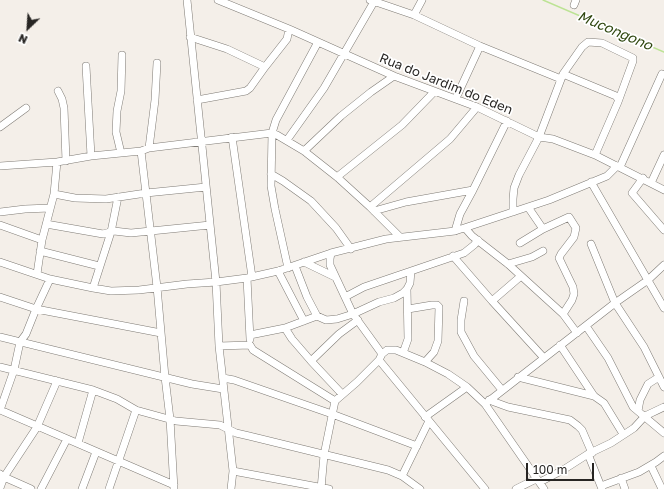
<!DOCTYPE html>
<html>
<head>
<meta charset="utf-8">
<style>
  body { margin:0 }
  #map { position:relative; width:664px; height:489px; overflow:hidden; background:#f4efe9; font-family:"Golos Text",sans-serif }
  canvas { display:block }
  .north { position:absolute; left:8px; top:8px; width:40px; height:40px; -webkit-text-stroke:3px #fff; paint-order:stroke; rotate:205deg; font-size:11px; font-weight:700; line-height:16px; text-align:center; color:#272523 }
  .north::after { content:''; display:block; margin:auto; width:14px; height:18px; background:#272523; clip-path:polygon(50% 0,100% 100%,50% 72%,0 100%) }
  .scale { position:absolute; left:526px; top:463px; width:68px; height:18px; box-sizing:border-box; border:2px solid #272523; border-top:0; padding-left:5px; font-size:12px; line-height:14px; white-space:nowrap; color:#272523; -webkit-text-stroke:3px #fff; paint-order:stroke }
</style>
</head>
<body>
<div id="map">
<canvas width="664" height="489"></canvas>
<div class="north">N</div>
<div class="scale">100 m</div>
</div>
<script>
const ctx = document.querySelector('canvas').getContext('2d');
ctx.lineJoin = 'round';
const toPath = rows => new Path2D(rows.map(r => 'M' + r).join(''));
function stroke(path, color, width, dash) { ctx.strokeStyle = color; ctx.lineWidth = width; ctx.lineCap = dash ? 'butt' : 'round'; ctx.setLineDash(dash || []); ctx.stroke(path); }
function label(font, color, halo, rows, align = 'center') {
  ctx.font = font + ' "Golos Text",sans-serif'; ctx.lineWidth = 3.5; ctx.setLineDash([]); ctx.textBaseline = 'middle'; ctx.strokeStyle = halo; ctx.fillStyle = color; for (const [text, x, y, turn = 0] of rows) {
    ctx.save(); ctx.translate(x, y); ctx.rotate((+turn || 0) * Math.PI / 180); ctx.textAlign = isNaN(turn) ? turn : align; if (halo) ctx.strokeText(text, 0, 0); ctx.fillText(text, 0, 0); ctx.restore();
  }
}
stroke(toPath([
  [543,0,664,52]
]), '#bce394', 1.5);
const minor = toPath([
  [187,0,216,282,219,346,233,471,231,489],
  [218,0,289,29,394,76,477,107,539,137,553,139,595,155,664,190],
  [370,0,414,15,480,46,561,79],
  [574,5,576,0],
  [414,15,422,0],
  [190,37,227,49,265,67,250,88,246,91,197,100],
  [86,66,91,156],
  [265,67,287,39,289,29],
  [563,74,582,47,588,42,602,43,633,58,633,61,618,102,595,155],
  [58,91,62,99,64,108,66,161],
  [456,98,480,46],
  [0,127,26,108],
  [232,137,252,277],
  [287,140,324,88,375,0],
  [149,148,155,100,157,63],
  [141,151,157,287,165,377,170,419,174,489],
  [304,151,341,116,371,92,394,76],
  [121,153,116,132,117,111,121,91,122,55],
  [0,166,57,162,91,156,141,151,149,148,272,133,277,135,304,151,337,177,370,207,400,237],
  [620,167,662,74],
  [271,174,283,181,311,201,336,228,351,249],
  [337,177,402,125,434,92],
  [643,178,632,193,664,230],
  [591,182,664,308],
  [651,183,664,155],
  [473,190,507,121],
  [54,194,75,198,106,199,146,193,206,187],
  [370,207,450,139,477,107],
  [528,207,543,229,569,217,576,228,574,237,561,254,559,258,573,287,574,294,572,300,563,314],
  [374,211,406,202,473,190,460,214,455,231],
  [0,212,25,209,50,208],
  [513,212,513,199,514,188,519,175,539,137,563,74,616,96,618,99],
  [46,224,103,234,114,231,131,233,210,225],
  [0,225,42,240],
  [465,228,472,236,508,264,563,314,577,333],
  [520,243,543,229],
  [591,244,615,303,644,347,664,387],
  [40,251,99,266],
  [331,253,330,259,330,265,345,297,353,314,382,354],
  [453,256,492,301,544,358],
  [0,262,50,279,93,288,111,291,139,290,187,284,216,282,247,278,278,271,331,253,386,239,455,231,549,200,607,176,617,166],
  [304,262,335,277],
  [508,264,532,257,543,251],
  [295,266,307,297,317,316,326,320,337,319,353,314,379,302,394,298,403,293,407,289,410,283,411,271],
  [288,268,275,209,271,186,272,133,276,120,318,42],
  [278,271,304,321],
  [37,274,42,240,54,194,57,162],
  [247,278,250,339],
  [93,288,111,232,118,197],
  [0,297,36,309,161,333],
  [345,297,364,287,464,253,474,245,478,240],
  [464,301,461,320,461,332,474,356,502,390],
  [492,301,521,276],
  [408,309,432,305,437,305,439,307,438,341,434,352,425,362],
  [586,326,608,358,633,407,664,433],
  [285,328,292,339,311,361,342,394],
  [250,335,285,328,317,316],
  [0,337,192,384,223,389],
  [560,345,594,396,604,403,623,434],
  [219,346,250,345,253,350,335,401],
  [403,353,408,339,407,289],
  [379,360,485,489],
  [311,361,339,334,358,320],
  [0,367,93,390,117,399,136,410,176,421,220,425,236,433,249,436,388,470,402,476,420,489],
  [518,377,594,396],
  [223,378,234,380,332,414,417,446],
  [489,400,508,407,570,420,578,426,582,430,592,453],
  [485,404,615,303,648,280,664,265],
  [0,410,174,485],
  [0,410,14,370,20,342,26,334,36,309,50,279],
  [638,411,640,400,648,384,659,377],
  [425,417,467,387],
  [78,443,93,390],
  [588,454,602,489],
  [651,466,662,489],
  [233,471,329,489],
  [0,474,4,477,31,489],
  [402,476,429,421],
  [621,478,625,489],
  [540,482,563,470,588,454,611,443,634,428,645,416,664,407],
  [601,486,639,472,656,462,664,456],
  [0,488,4,477,37,427,57,381],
  [41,489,67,439],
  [82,489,96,452],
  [109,489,136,410],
  [321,489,324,455,335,401,357,382,379,360,382,354,387,350,396,350,425,362,448,374,467,387,485,404,544,489],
  [516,489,536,479]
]);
stroke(minor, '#7f7b75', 8);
stroke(minor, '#fff', 7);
label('13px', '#272523', '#fff', [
  ["Rua do Jardim do Eden",446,84,22]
]);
label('italic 14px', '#2f470f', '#fff', [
  ["Mucongono",615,31,23]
]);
</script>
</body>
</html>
